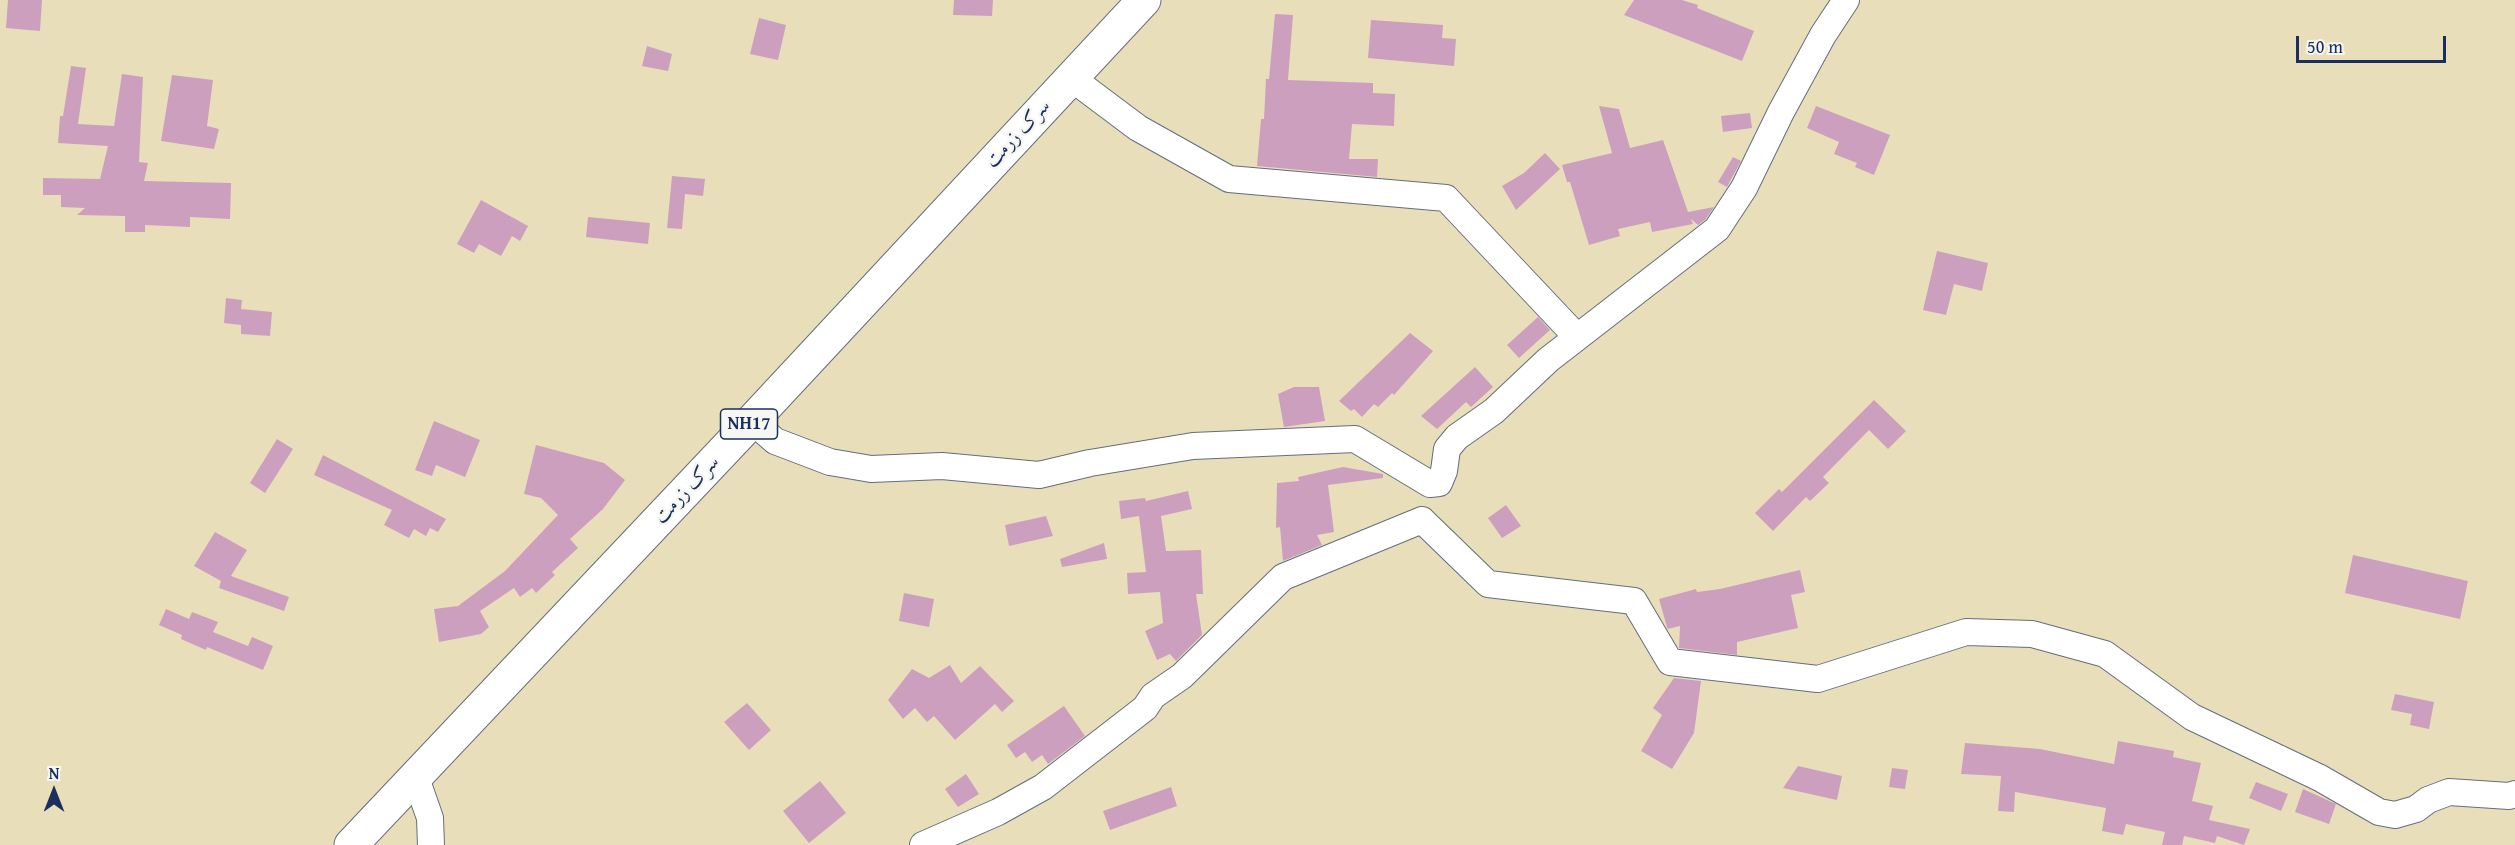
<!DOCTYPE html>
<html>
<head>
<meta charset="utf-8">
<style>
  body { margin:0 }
  #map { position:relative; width:2515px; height:845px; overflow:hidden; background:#e8dfba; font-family:"Gentium Book Plus",serif }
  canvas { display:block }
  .north { position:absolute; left:24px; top:761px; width:60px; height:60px; -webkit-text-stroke:4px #f6f6f2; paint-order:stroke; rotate:0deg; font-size:16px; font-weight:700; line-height:24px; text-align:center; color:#1b2f5e }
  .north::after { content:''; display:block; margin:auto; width:21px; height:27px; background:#1b2f5e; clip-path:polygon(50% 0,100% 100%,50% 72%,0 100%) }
  .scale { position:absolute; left:2296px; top:36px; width:150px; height:27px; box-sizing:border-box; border:3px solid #1b2f5e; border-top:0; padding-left:8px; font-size:18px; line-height:21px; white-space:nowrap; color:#1b2f5e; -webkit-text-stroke:4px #f6f6f2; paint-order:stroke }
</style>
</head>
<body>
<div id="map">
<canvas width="2515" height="845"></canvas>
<div class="north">N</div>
<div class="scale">50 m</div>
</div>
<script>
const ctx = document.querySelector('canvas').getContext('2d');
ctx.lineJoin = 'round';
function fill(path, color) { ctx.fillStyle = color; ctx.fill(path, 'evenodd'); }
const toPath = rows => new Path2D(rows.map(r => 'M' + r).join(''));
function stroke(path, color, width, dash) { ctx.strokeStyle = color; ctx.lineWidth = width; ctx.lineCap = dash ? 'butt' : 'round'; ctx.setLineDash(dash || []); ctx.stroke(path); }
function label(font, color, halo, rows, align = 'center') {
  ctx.font = font + ' "Gentium Book Plus",Amiri,serif'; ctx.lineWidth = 5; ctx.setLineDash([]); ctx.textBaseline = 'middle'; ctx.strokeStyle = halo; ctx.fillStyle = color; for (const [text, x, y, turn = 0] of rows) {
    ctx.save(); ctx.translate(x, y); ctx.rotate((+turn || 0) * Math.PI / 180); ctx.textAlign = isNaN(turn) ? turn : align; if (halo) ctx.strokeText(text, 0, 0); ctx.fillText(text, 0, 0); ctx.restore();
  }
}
fill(toPath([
  [8,0,42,0,40,31,6,28],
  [954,0,993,0,992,16,953,15],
  [1634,0,1682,0,1698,5,1697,8,1754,31,1742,61,1624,15],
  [1275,14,1293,15,1288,80,1373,83,1373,93,1395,94,1394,126,1352,124,1349,159,1378,159,1377,177,1257,166,1261,119,1264,119,1266,79,1269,79],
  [759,18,786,25,778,60,750,54],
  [1371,20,1443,25,1442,38,1456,39,1454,66,1368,58],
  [647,46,672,54,668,71,642,66],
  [71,66,86,68,78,124,114,126,122,74,143,77,139,162,148,163,144,181,231,183,230,219,190,217,190,227,145,225,145,232,125,232,125,216,77,215,85,208,61,207,61,195,43,195,43,178,100,179,108,146,58,143,60,116,63,116],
  [172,75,213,80,207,126,219,129,214,149,161,141],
  [1599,106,1619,109,1630,148,1663,140,1688,212,1714,207,1706,219,1698,225,1691,219,1693,224,1652,232,1650,222,1618,229,1620,236,1589,245,1570,182,1567,182,1562,165,1612,153],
  [1816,106,1890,135,1874,175,1855,167,1857,163,1834,154,1839,142,1807,128],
  [1750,113,1752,128,1723,132,1721,116],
  [1545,153,1560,169,1516,210,1502,186,1524,173],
  [1733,157,1741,161,1727,187,1718,182],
  [672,176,705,179,703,196,685,194,682,229,667,228],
  [481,200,528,226,520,241,512,236,501,256,479,244,474,253,457,244],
  [588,217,650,223,648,244,586,237],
  [1937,251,1988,263,1982,291,1954,284,1946,315,1923,310],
  [226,298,242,300,241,309,272,312,270,336,241,334,241,325,224,323],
  [1538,317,1550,330,1519,358,1507,345],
  [1410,333,1433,351,1394,395,1392,393,1378,407,1374,404,1362,417,1354,409,1351,411,1339,401],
  [1475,367,1493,387,1471,407,1466,402,1437,429,1421,416],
  [1294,387,1319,387,1325,421,1284,427,1278,394],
  [1874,400,1906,431,1888,449,1869,430,1823,477,1829,483,1810,501,1806,497,1773,531,1755,513,1779,489,1782,492],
  [434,421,480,440,465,477,436,465,432,476,415,470],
  [277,439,293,449,265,493,250,483],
  [536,445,604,463,625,480,603,509,570,539,578,548,552,572,555,575,536,593,532,588,520,597,514,588,480,611,489,627,481,634,439,642,434,609,458,606,505,571,558,515,541,498,524,494],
  [323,455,446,519,438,532,430,528,426,536,414,529,409,538,384,525,392,510,314,475],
  [1343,467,1383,474,1383,478,1328,485,1334,532,1317,535,1322,545,1283,561,1280,527,1276,528,1277,483,1299,481,1298,477],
  [1188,491,1192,509,1161,516,1166,551,1201,550,1203,594,1196,594,1202,635,1176,661,1170,654,1157,660,1145,631,1163,623,1160,592,1128,594,1127,573,1146,572,1139,516,1121,519,1119,501,1145,498,1146,501],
  [1506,505,1521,526,1502,538,1488,518],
  [1046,516,1053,536,1009,546,1005,525],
  [215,532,247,550,231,576,289,597,284,611,219,588,221,581,194,566],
  [1104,543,1107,559,1062,567,1060,559],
  [2353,555,2468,581,2460,619,2345,593],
  [1800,570,1805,592,1791,595,1798,628,1737,642,1737,655,1679,648,1680,626,1668,629,1667,627,1659,599,1696,589,1697,592,1720,589],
  [904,593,934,599,929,627,899,621],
  [166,609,189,619,192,612,218,622,213,632,248,646,252,637,273,646,263,670,207,647,206,650,181,639,182,635,159,625],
  [950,665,961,683,980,666,1014,701,1002,712,995,704,955,740,934,716,927,722,915,708,903,719,888,700,912,669,929,678],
  [1674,678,1701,681,1694,733,1672,769,1641,751,1662,715,1653,708],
  [2395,694,2434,702,2429,729,2410,725,2412,714,2391,710],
  [747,703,771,730,749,750,724,722],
  [1064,706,1085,736,1048,764,1042,755,1032,762,1025,752,1016,758,1007,745],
  [2118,741,2174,751,2173,757,2201,763,2192,801,2213,806,2209,820,2250,829,2244,845,2217,836,2215,843,2184,836,2182,845,2162,845,2165,832,2126,824,2123,835,2102,831,2106,808,2015,792,2014,812,1998,811,2001,776,1961,774,1965,743,2040,749,2114,764],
  [1798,766,1842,776,1837,800,1783,788],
  [1892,768,1908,770,1905,789,1889,787],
  [966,774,979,794,958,807,945,789],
  [820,781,846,813,809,843,783,811],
  [2256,782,2288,794,2281,811,2249,798],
  [1171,787,1177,806,1110,830,1103,811],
  [2303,789,2336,804,2329,824,2295,812]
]), '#cd9fbf');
const minor = toPath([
  [1070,77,1138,128,1229,179,1446,198,1577,337],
  [752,421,775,441,830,462,871,469,942,466,1039,475,1090,463,1193,446,1355,439,1430,484,1439,483,1444,471,1447,449,1457,437,1494,411,1548,360,1717,229,1744,188,1781,112,1823,35,1846,0],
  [1422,520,1488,584,1634,601,1670,662,1818,679,1966,632,2032,634,2105,654,2192,717,2320,778,2379,812,2395,815,2416,809,2428,800,2449,792,2509,796,2515,794],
  [416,778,430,818,431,845],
  [923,845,998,812,1043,787,1145,708,1153,696,1182,676,1283,577,1422,520]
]);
const highway = toPath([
  [351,845,752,421,1144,0]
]);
stroke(minor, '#636d7e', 28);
stroke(highway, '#636d7e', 35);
stroke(minor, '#fff', 26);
stroke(highway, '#fff', 33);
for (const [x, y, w] of [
  [749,424,57]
]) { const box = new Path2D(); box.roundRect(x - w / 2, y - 15, w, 30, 4.5); ctx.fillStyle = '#f6f6f2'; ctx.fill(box); stroke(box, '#1b2f5e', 1.5); }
label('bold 18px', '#1b2f5e', null, [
  ["NH17",749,424]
]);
label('20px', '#1b2f5e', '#f6f6f2', [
  ["سرک زرمت",1018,134,-47],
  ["سرک زرمت",687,490,-47]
]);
</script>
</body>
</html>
